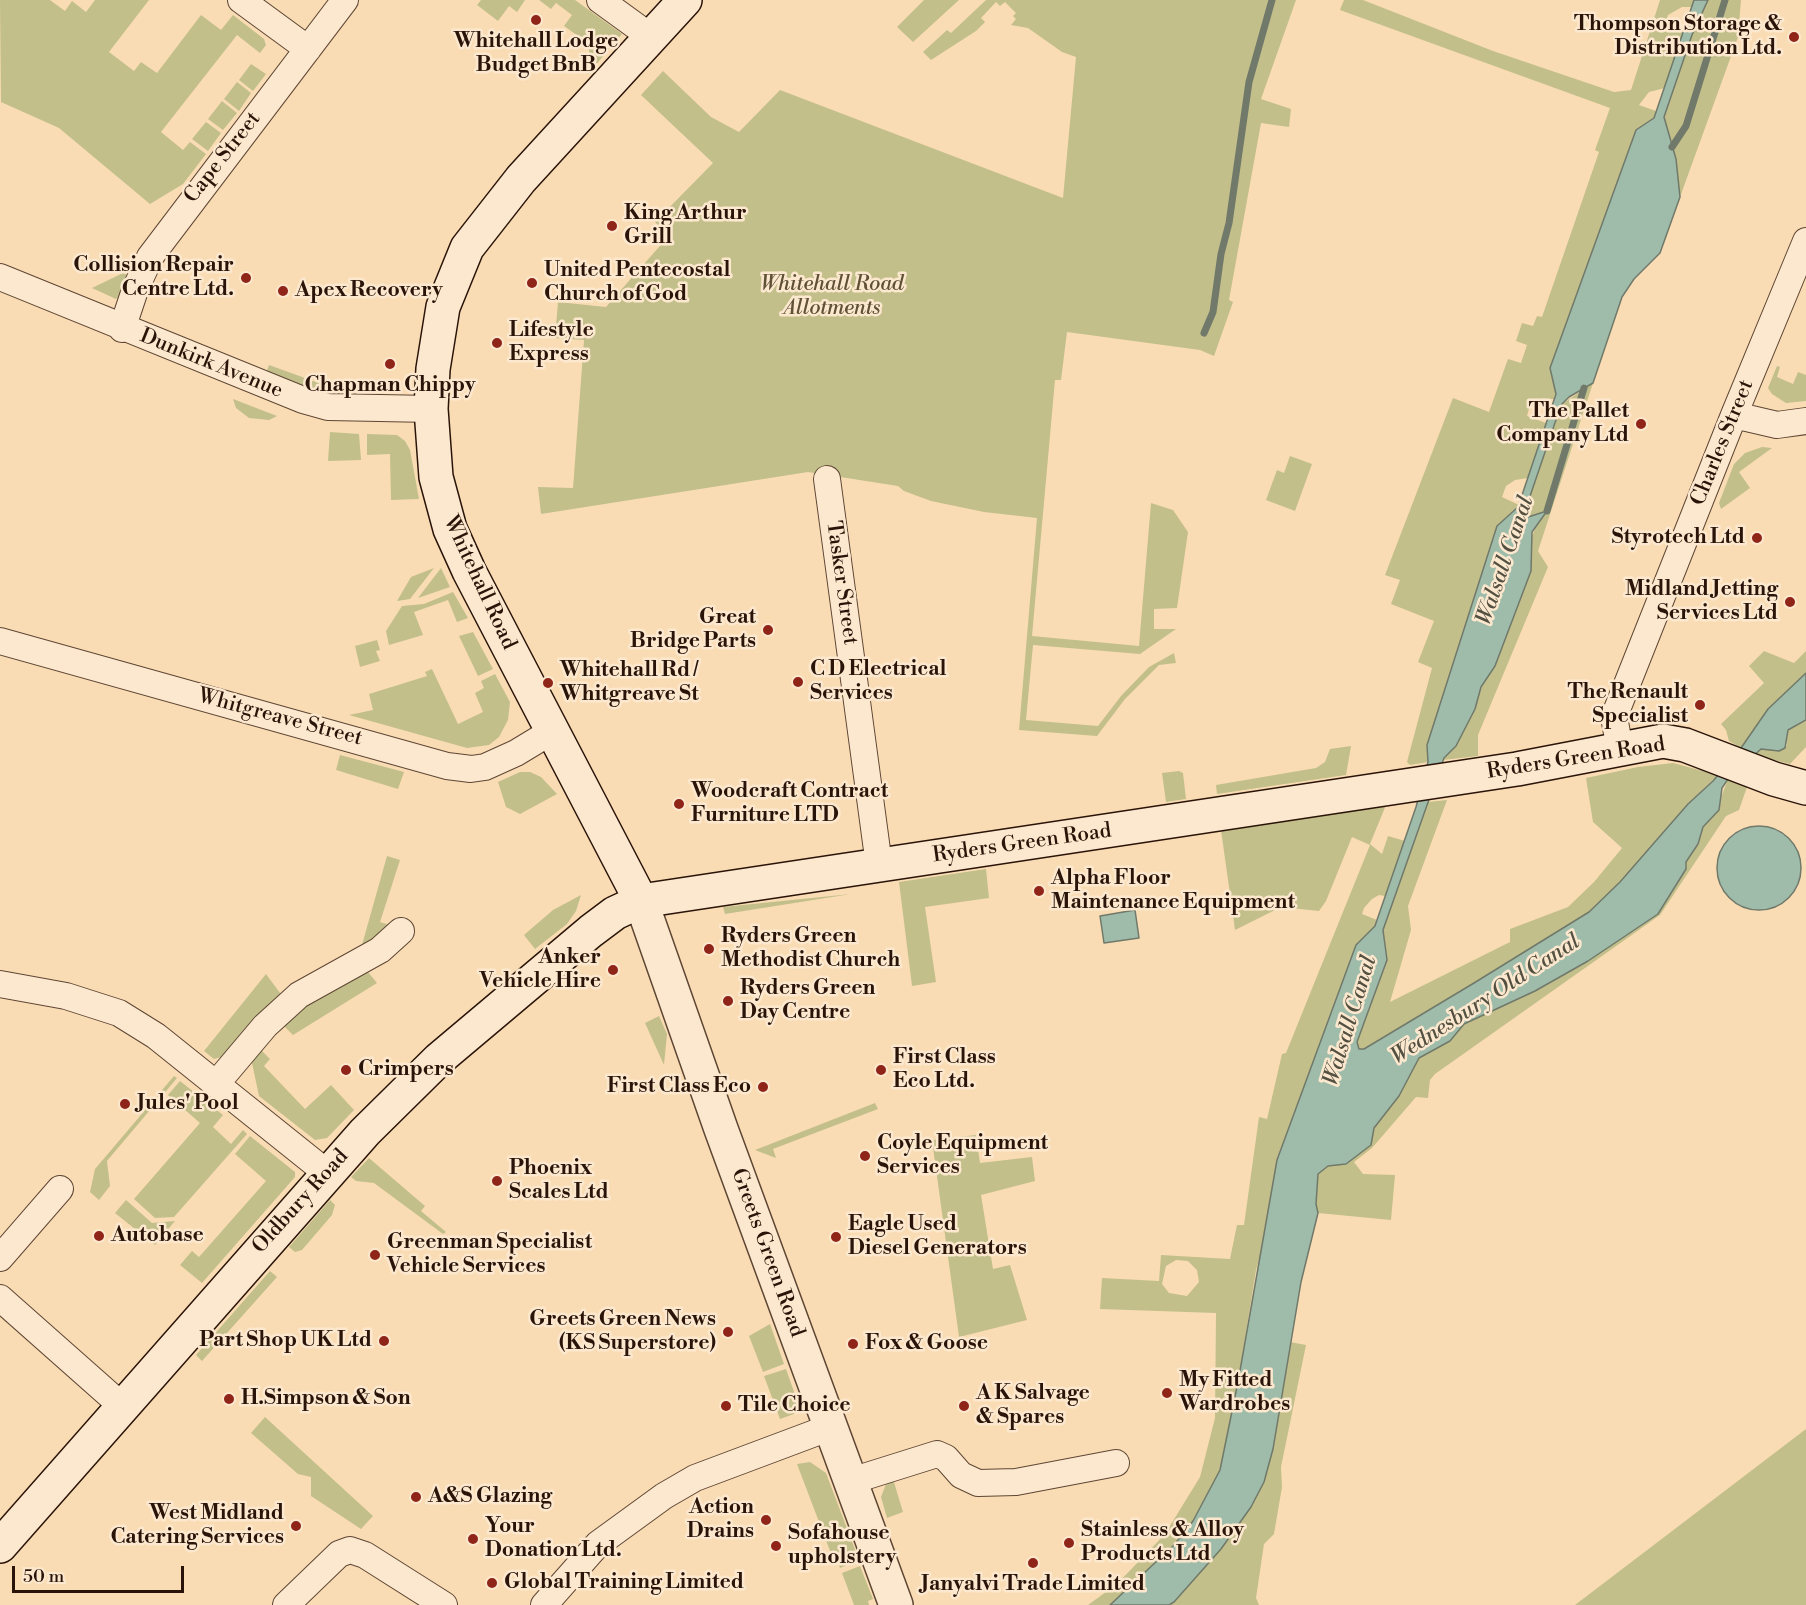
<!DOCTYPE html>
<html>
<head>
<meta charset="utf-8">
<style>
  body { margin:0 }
  #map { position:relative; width:1806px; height:1605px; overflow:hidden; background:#fadcb4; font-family:"Libre Bodoni",serif }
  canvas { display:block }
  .scale { position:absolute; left:12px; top:1566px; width:172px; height:27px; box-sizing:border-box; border:3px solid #2a1409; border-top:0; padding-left:8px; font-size:18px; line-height:21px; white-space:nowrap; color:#2a1409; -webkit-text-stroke:4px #fce8ce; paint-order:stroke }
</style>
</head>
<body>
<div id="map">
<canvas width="1806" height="1605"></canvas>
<div class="scale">50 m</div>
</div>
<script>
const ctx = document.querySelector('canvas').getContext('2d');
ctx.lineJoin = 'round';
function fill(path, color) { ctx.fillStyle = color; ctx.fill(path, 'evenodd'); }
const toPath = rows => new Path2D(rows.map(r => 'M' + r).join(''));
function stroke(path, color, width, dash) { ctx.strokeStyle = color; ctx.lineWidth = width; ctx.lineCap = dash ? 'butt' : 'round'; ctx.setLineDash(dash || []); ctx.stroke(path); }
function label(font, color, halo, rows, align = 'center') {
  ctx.font = font + ' "Libre Bodoni",serif'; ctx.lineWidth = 5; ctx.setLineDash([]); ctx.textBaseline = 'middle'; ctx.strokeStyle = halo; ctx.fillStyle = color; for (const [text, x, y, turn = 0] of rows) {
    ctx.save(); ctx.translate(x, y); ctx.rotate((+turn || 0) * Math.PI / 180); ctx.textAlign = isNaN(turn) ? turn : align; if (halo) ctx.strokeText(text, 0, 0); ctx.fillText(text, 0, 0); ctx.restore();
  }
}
fill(toPath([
  [0,0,50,0,65,11,72,1,86,12,95,0,149,0,109,52,134,71,141,62,157,73,201,15,221,30,233,15,264,39,266,45,260,53,237,35,161,132,183,150,190,142,206,154,183,184,150,204,59,128,1,102],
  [481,0,525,0,517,12,509,6,498,21,477,5],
  [539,0,575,0,622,34,588,74,583,69,590,58,588,43,564,26,572,15,556,3,551,9],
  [924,0,959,0,913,42,897,27],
  [986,0,1296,0,1261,99,1291,109,1289,127,1261,123,1229,300,1233,302,1214,356,1200,350,1067,332,1061,380,1055,380,1032,636,1139,646,1151,503,1173,510,1188,532,1177,608,1154,609,1154,629,1176,629,1140,654,1033,645,1026,720,1098,726,1121,696,1149,667,1174,653,1176,663,1159,665,1125,699,1097,736,1019,730,1037,518,984,512,931,501,904,491,898,486,808,472,541,514,538,487,573,488,584,340,555,338,558,302,606,307,666,239,659,232,661,228,655,222,713,163,641,95,663,71,711,117,739,132,780,90,1063,198,1076,57,1062,52,1028,28,1011,25,1016,19,1013,16,1016,13,1005,2,1000,6,996,2,981,18,985,22,976,31,931,60,923,52,947,30,951,33],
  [1344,0,1363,0,1493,51,1614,92,1631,90,1660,0,1694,0,1695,2,1693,7,1682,7,1668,15,1665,25,1684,32,1665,88,1649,92,1639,105,1656,111,1654,118,1636,130,1550,368,1556,389,1554,399,1540,399,1530,405,1527,416,1546,423,1528,478,1515,480,1506,486,1502,497,1519,505,1497,526,1427,745,1428,762,1410,765,1407,762,1432,668,1418,662,1434,621,1391,604,1400,580,1385,575,1453,398,1489,412,1508,359,1521,363,1527,345,1516,341,1522,323,1533,326,1537,316,1542,317,1599,152,1595,150,1610,108,1340,10],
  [1708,0,1741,0,1738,37,1680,197,1676,159,1664,117,1692,35],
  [251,64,266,74,253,91,239,80],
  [237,82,251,93,239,111,224,99],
  [222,101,237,113,223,130,208,119],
  [206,122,221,133,208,151,192,139],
  [123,273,131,277,123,294,116,299,92,288],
  [269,365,327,386,325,397,265,376],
  [1777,366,1780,367,1777,377,1793,384,1798,372,1806,375,1806,401,1786,403,1772,394,1768,388],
  [1593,383,1538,551,1548,567,1478,735,1478,756,1443,760,1456,746,1475,709,1481,687,1495,666,1531,571,1530,541,1537,524,1528,518,1527,505,1562,404],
  [233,399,277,416,269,420,249,418,236,408],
  [330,432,359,434,361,460,328,461],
  [367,434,397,435,405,441,410,450,419,499,391,500,390,454,367,455],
  [1762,447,1772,448,1739,472,1750,488,1721,509,1719,503,1734,464,1745,453],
  [1290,456,1312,464,1295,511,1266,500,1277,470,1284,473],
  [434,568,410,599,397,601,411,577],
  [441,568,450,587,418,598],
  [453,592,468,618,457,622,448,600,414,612,423,635,389,645,386,631,402,606,424,604],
  [473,632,493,669,478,676,459,636],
  [377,640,380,650,376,651,380,661,360,667,355,646],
  [1764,651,1794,663,1806,651,1806,673,1768,709,1741,748,1729,741,1726,730,1721,724,1764,683,1749,666],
  [432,669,458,724,483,712,475,693,484,688,481,681,495,674,510,702,508,720,499,737,489,745,467,748,349,715,373,710,369,694,427,676,425,672],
  [1806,720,1806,747,1790,764,1754,755,1761,749,1779,751,1787,745,1785,738,1788,730],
  [1351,746,1346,775,1217,794,1216,785,1316,768,1325,762,1330,749],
  [340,755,404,772,398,789,336,770],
  [1673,763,1718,775,1688,804,1620,882,1589,912,1474,983,1364,1049,1359,1049,1357,1042,1387,960,1383,930,1428,802,1447,800,1408,906,1411,930,1390,1002,1510,942,1510,929,1568,907,1594,882,1622,848,1593,822,1586,778,1638,767],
  [1179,771,1183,773,1186,799,1166,802,1162,773],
  [520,772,530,772,541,777,557,794,520,814,506,807,498,782],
  [1728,779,1747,787,1739,810,1726,816,1660,915,1435,1074,1430,1080,1428,1098,1416,1097,1372,1148,1354,1162,1363,1174,1395,1175,1391,1220,1318,1213,1316,1204,1318,1174,1328,1166,1346,1164,1371,1145,1374,1128,1399,1096,1419,1058,1450,1041,1464,1024,1535,991,1588,961,1658,914,1686,869,1686,862,1698,844,1703,827,1714,816],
  [1386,805,1370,844,1382,854,1388,836,1405,841,1385,896,1379,895,1372,899,1364,908,1362,914,1377,920,1375,926,1356,946,1326,1029,1256,1270,1238,1382,1220,1470,1193,1521,1162,1558,1110,1605,1088,1605,1117,1584,1165,1534,1200,1477,1215,1418,1216,1313,1100,1309,1102,1278,1159,1281,1161,1255,1230,1259,1237,1225,1244,1225,1259,1117,1267,1119,1282,1054,1286,1053,1370,845,1352,837,1326,901,1319,911,1281,907,1235,930,1221,830],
  [1176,1260,1188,1261,1197,1270,1199,1282,1187,1296,1169,1293,1162,1284,1166,1266],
  [387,856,400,860,380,922,393,926,360,952],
  [986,869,989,898,925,907,936,982,912,986,899,882],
  [851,894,725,914,723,907],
  [581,895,576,911,567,924,535,949,524,935,553,910],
  [368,972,377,983,293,1035,283,1025,303,1007],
  [266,974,283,997,225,1056,214,1059,204,1051],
  [659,1016,667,1034,664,1065,645,1023],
  [261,1050,270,1059,264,1066,305,1109,331,1085,354,1110,327,1138,315,1140,259,1096,252,1063],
  [174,1076,177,1078,107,1161,110,1186,99,1200,90,1192,95,1169],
  [180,1081,223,1115,213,1127,231,1144,243,1130,247,1134,174,1217,155,1218,134,1199,200,1123,168,1095],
  [875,1103,878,1109,773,1149,776,1158,755,1150],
  [976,1135,980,1163,1032,1157,1035,1181,981,1195,993,1269,1010,1265,1027,1320,959,1337,932,1140],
  [250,1136,295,1172,295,1177,202,1283,180,1265,192,1251,199,1257,266,1181,235,1154],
  [369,1158,425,1206,421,1211,446,1232,443,1234,374,1183,356,1181,351,1177],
  [126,1200,152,1223,175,1221,155,1245,115,1213],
  [330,1200,335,1205,332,1215,302,1250,295,1252,289,1247],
  [270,1271,277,1277,202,1361,196,1355],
  [770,1324,784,1364,763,1372,749,1336],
  [1290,1342,1306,1345,1281,1467,1282,1487,1274,1534,1264,1544,1256,1598,1259,1605,1169,1605,1221,1549,1251,1507,1264,1482,1273,1449],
  [786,1369,799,1406,794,1414,780,1419,764,1376],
  [265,1417,373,1516,361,1529,311,1496,311,1477,298,1474,251,1433],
  [1806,1429,1806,1605,1575,1605],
  [810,1462,826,1473,859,1560,840,1568,838,1563,835,1564,797,1464],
  [893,1479,903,1512,887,1518,881,1497,886,1484],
  [860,1566,873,1599,868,1601,869,1605,854,1605,842,1573]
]), '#c2bf8a');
const water = toPath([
  [1694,0,1708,0,1692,35,1664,117,1676,159,1680,197,1660,253,1634,279,1622,297,1593,383,1569,397,1562,404,1557,417,1527,505,1528,517,1547,511,1532,532,1531,571,1495,666,1481,687,1475,709,1456,746,1444,758,1426,808,1383,930,1387,960,1357,1042,1359,1049,1364,1049,1474,983,1589,912,1620,882,1688,804,1713,781,1741,748,1768,709,1806,673,1806,720,1788,730,1785,748,1779,751,1761,749,1728,779,1722,788,1719,810,1703,827,1698,844,1686,862,1686,869,1658,914,1588,961,1535,991,1464,1024,1450,1041,1419,1058,1399,1096,1374,1128,1371,1145,1346,1164,1328,1166,1318,1174,1316,1204,1318,1213,1301,1282,1273,1449,1264,1482,1251,1507,1221,1549,1174,1602,1169,1605,1110,1605,1174,1545,1193,1521,1220,1470,1238,1382,1277,1160,1356,945,1375,926,1377,920,1416,807,1428,762,1427,745,1497,526,1518,507,1556,394,1550,368,1636,130,1654,118,1694,0],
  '1717 868a42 42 0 1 1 84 0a42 42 0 1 1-84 0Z',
  [1135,910,1139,938,1104,943,1100,916,1135,910]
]);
fill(water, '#9fbcaa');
stroke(water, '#70796a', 1.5);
stroke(toPath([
  [1672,147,1686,126,1725,0],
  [1204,333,1213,312,1221,254,1229,223,1249,82,1272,0],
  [1547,511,1584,388]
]), '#70796a', 7);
const minor = toPath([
  [241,0,308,49],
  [600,0,651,37],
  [0,277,303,400,328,407,431,409],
  [122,329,135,290,150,257,345,0],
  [1734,415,1777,425,1806,421],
  [827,479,879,865],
  [0,641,447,766,471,769,485,767,516,753,554,730],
  [1620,749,1614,717,1734,415,1806,241],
  [0,984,66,996,119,1013,156,1036,327,1173],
  [216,1084,265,1026,299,995,380,950,401,931],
  [0,1258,60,1189],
  [0,1298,122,1406],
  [851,1481,937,1454,946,1458,961,1475,978,1483,1016,1482,1116,1463],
  [286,1605,339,1554,350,1550,365,1555,444,1605],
  [544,1605,598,1544,664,1496,695,1478,831,1427]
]);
const tertiary = toPath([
  [641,901,721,1129,896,1605]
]);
const secondary = toPath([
  [641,901,469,571,450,529,436,477,431,409,433,369,443,307,467,248,521,179,685,0],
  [0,1546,365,1132,439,1059,591,931,615,913,641,901,1517,769,1663,741,1685,745,1774,779,1806,788]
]);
stroke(minor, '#5e4634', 28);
stroke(tertiary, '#5e4634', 36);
stroke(secondary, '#2a1409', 36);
stroke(minor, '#fce8ce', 26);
stroke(tertiary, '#fce8ce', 33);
stroke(secondary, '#fce8ce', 33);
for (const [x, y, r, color] of [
  [536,20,6,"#8f2418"],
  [1794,37,6,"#8f2418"],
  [612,226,6,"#8f2418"],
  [246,278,6,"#8f2418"],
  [532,283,6,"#8f2418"],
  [283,291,6,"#8f2418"],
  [497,343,6,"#8f2418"],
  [390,364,6,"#8f2418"],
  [1641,424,6,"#8f2418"],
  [1757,538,6,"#8f2418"],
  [1790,602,6,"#8f2418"],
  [768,630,6,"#8f2418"],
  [798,682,6,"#8f2418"],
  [548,683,6,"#8f2418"],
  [1700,705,6,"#8f2418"],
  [679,804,6,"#8f2418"],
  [1039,891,6,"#8f2418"],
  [709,949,6,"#8f2418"],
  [613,970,6,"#8f2418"],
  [728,1001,6,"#8f2418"],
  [346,1070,6,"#8f2418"],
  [881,1070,6,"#8f2418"],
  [763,1087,6,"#8f2418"],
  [125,1104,6,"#8f2418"],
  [865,1156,6,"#8f2418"],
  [497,1181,6,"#8f2418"],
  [99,1236,6,"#8f2418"],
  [836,1237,6,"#8f2418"],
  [375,1255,6,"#8f2418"],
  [728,1332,6,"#8f2418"],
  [384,1341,6,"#8f2418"],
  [853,1344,6,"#8f2418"],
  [1167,1393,6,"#8f2418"],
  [229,1399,6,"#8f2418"],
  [726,1406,6,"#8f2418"],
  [964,1406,6,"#8f2418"],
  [416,1497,6,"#8f2418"],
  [766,1520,6,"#8f2418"],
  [296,1526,6,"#8f2418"],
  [473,1539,6,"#8f2418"],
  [1069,1543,6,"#8f2418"],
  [776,1546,6,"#8f2418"],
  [1033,1563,6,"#8f2418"],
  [492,1583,6,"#8f2418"]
]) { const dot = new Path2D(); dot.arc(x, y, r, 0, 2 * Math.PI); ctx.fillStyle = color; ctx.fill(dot); stroke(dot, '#fce8ce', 2); }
label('bold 21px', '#2a1409', '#fce8ce', [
  ["Thompson Storage &",1782,25,"right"],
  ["Distribution Ltd.",1782,49,"right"],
  ["Whitehall Lodge",536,42,"center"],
  ["Budget BnB",536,66,"center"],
  ["King Arthur",624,214],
  ["Grill",624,238],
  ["Collision Repair",234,266,"right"],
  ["Centre Ltd.",234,290,"right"],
  ["United Pentecostal",544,271],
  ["Church of God",544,295],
  ["Apex Recovery",295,291],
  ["Lifestyle",509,331],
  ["Express",509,355],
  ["Chapman Chippy",390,386,"center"],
  ["The Pallet",1629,412,"right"],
  ["Company Ltd",1629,436,"right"],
  ["Styrotech Ltd",1745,538,"right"],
  ["Midland Jetting",1778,590,"right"],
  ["Services Ltd",1778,614,"right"],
  ["Great",756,618,"right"],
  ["Bridge Parts",756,642,"right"],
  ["C D Electrical",810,670],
  ["Services",810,694],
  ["Whitehall Rd /",560,671],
  ["Whitgreave St",560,695],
  ["The Renault",1688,693,"right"],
  ["Specialist",1688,717,"right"],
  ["Woodcraft Contract",691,792],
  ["Furniture LTD",691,816],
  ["Alpha Floor",1051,879],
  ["Maintenance Equipment",1051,903],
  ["Ryders Green",721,937],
  ["Methodist Church",721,961],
  ["Anker",601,958,"right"],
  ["Vehicle Hire",601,982,"right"],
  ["Ryders Green",740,989],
  ["Day Centre",740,1013],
  ["First Class",893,1058],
  ["Eco Ltd.",893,1082],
  ["Crimpers",358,1070],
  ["First Class Eco",751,1087,"right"],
  ["Jules' Pool",137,1104],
  ["Coyle Equipment",877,1144],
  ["Services",877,1168],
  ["Phoenix",509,1169],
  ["Scales Ltd",509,1193],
  ["Eagle Used",848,1225],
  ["Diesel Generators",848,1249],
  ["Autobase",111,1236],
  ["Greenman Specialist",387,1243],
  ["Vehicle Services",387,1267],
  ["Greets Green News",716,1320,"right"],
  ["(KS Superstore)",716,1344,"right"],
  ["Part Shop UK Ltd",372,1341,"right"],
  ["Fox & Goose",865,1344],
  ["My Fitted",1179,1381],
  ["Wardrobes",1179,1405],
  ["A K Salvage",976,1394],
  ["& Spares",976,1418],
  ["H.Simpson & Son",241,1399],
  ["Tile Choice",738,1406],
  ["A&S Glazing",428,1497],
  ["Action",754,1508,"right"],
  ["Drains",754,1532,"right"],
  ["West Midland",284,1514,"right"],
  ["Catering Services",284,1538,"right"],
  ["Your",485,1527],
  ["Donation Ltd.",485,1551],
  ["Stainless & Alloy",1081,1531],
  ["Products Ltd",1081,1555],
  ["Sofahouse",788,1534],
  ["upholstery",788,1558],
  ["Global Training Limited",504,1583],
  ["Janyalvi Trade Limited",1033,1585,"center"]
], 'left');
label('21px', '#2a1409', '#fce8ce', [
  ["Cape Street",223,158,-52],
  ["Dunkirk Avenue",211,364,22],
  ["Charles Street",1723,443,-68],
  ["Whitehall Road",479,583,65],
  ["Tasker Street",841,583,82],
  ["Whitgreave Street",280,718,15],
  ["Ryders Green Road",1576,759,-9],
  ["Ryders Green Road",1022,844,-8],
  ["Oldbury Road",301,1202,-48],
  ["Greets Green Road",767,1253,70]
]);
label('italic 21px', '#5f5036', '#fce8ce', [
  ["Whitehall Road",832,285],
  ["Allotments",832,309]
]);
label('italic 22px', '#534f41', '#fce8ce', [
  ["Walsall Canal",1506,561,-71],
  ["Wednesbury Old Canal",1486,1000,-33],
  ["Walsall Canal",1351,1021,-73]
]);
</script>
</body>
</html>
